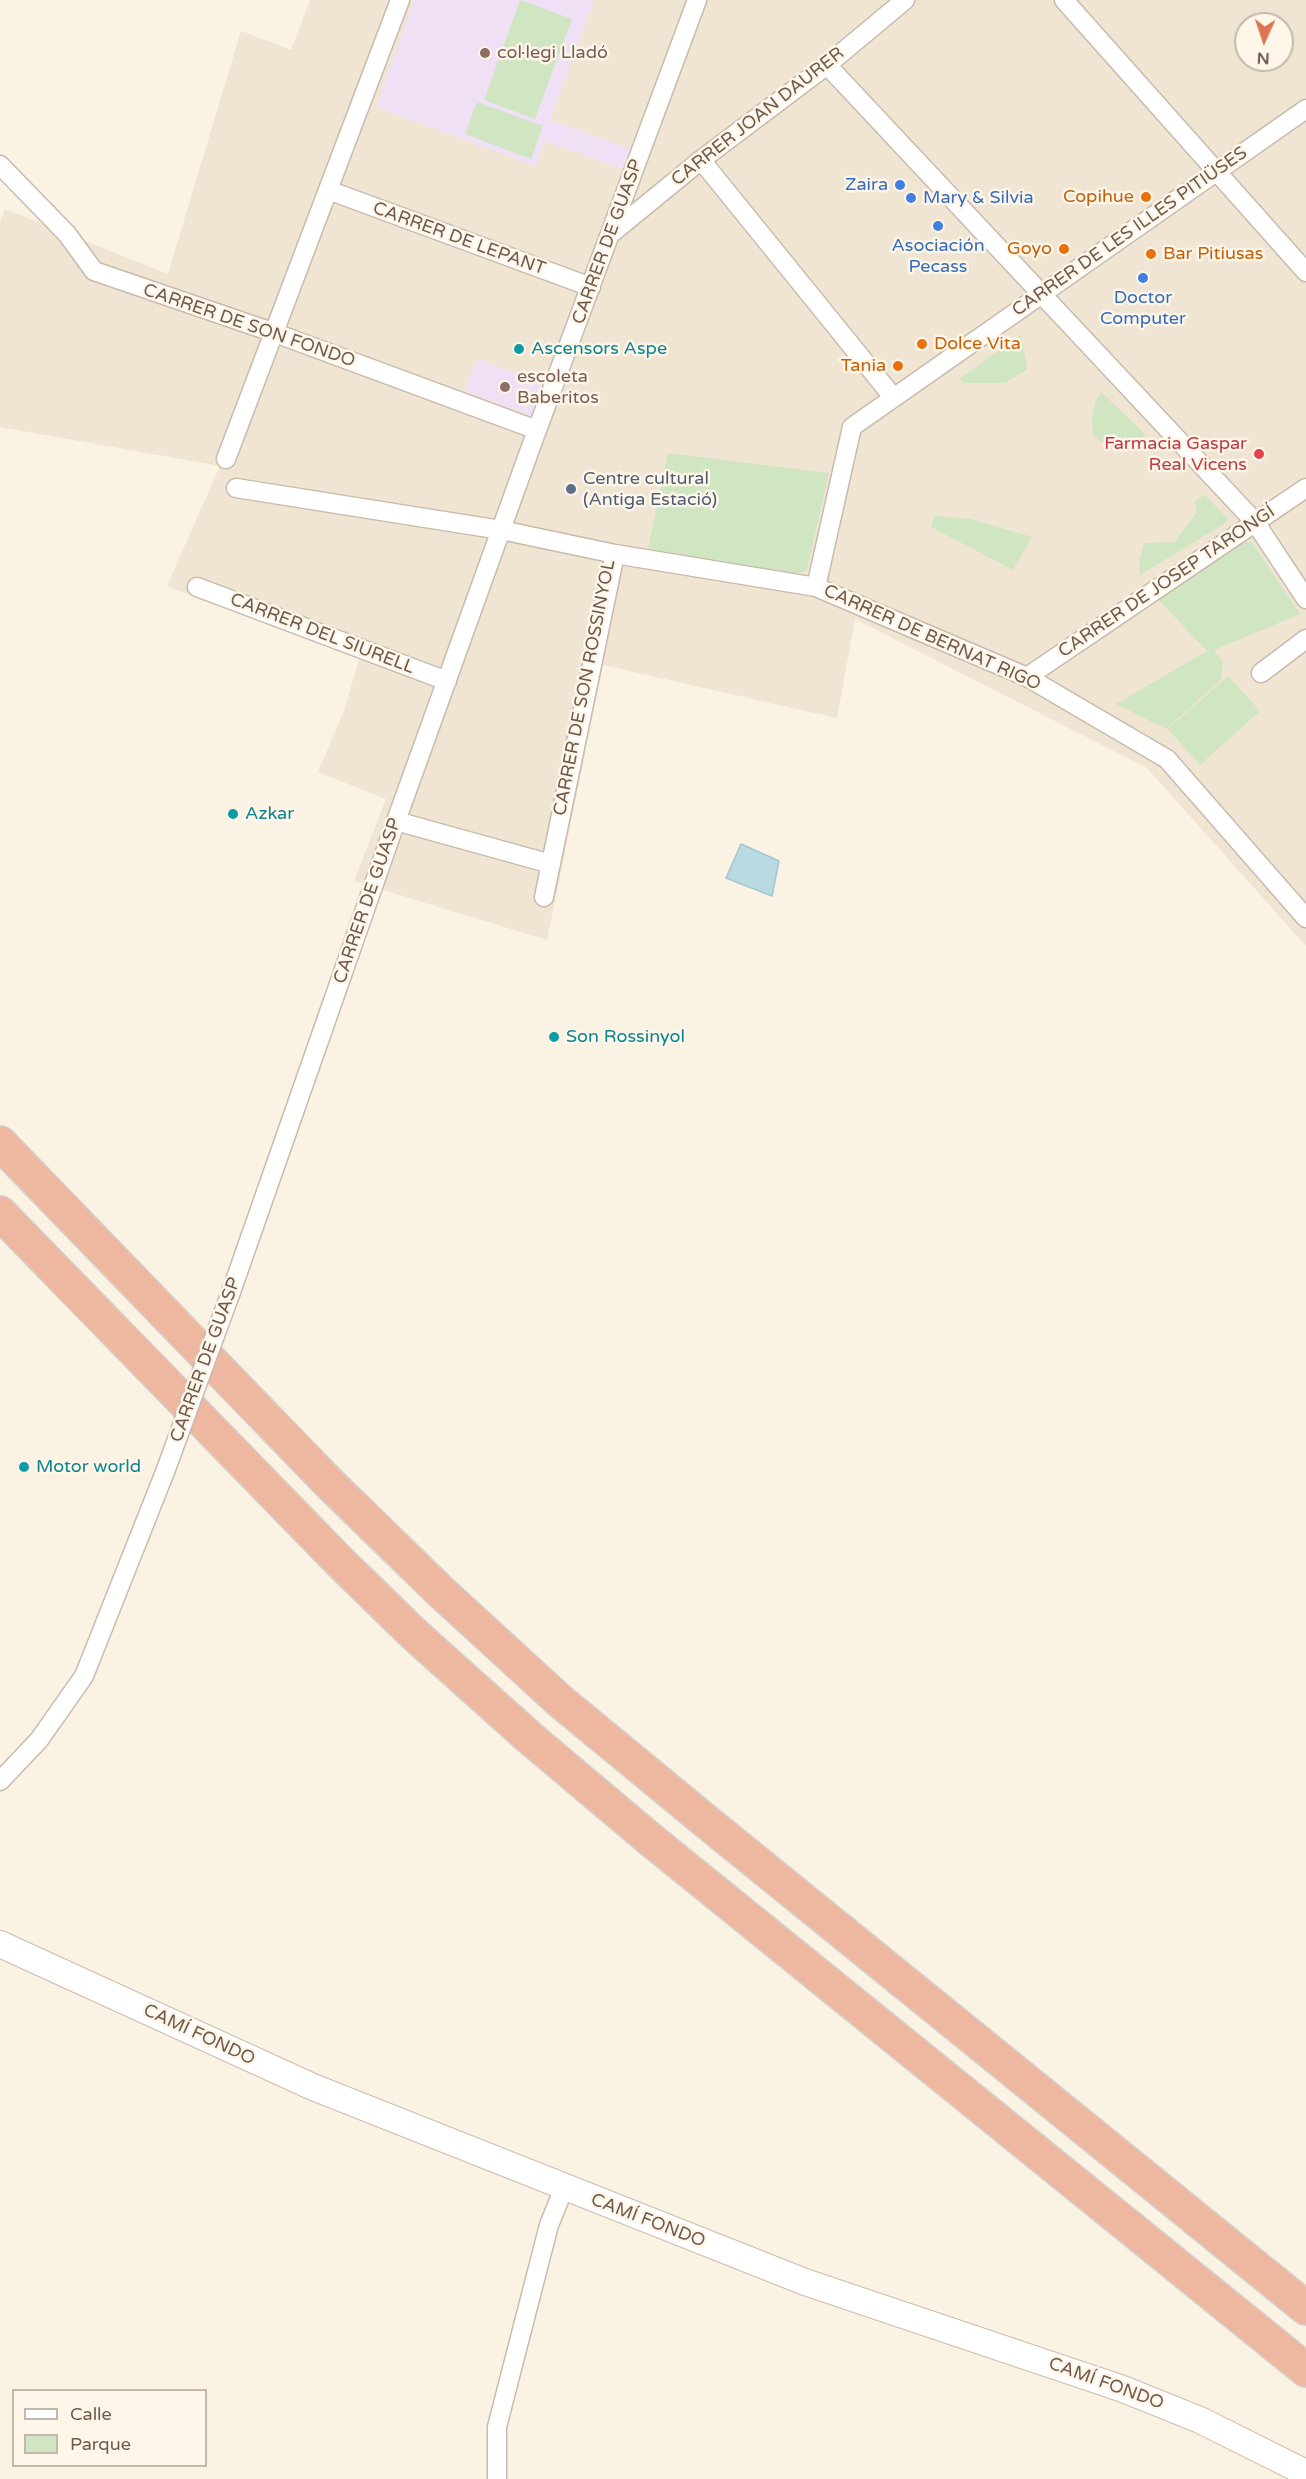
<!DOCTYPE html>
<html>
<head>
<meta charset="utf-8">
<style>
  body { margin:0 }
  #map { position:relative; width:1306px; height:2479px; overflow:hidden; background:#faf2e3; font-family:"Varela Round",sans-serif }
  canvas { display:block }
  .legend { position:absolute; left:12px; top:2389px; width:195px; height:78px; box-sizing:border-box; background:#fdf6e9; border:2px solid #c4b8aa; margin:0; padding:8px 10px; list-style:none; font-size:18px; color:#6f5a4c }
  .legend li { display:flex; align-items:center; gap:12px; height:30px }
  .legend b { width:30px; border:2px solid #c4b8aa }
  .north { position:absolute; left:1234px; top:12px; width:60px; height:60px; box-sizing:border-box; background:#fdf6e9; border:2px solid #c4b8aa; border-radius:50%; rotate:183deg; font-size:16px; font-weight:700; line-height:24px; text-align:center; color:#6f5a4c }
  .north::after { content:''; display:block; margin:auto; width:21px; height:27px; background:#d97653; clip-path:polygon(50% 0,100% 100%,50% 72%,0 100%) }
</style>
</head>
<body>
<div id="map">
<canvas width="1306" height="2479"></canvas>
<ul class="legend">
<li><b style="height:8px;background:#fff"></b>Calle</li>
<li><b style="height:16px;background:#d0e6c3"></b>Parque</li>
</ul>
<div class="north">N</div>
</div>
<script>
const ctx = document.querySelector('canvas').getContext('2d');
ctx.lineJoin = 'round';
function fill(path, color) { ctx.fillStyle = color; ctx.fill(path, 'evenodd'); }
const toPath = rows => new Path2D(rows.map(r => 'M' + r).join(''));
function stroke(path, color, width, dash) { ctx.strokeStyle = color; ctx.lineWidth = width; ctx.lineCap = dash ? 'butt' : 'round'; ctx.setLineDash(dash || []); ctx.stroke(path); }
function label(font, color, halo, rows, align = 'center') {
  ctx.font = font + ' "Varela Round",sans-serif'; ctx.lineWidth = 5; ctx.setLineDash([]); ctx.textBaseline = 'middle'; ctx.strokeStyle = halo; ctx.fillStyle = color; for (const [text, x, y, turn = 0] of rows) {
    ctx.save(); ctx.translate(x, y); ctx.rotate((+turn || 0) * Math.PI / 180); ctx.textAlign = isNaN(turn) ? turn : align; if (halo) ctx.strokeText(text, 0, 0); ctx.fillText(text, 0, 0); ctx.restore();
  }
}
fill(toPath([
  [310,0,1306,0,1306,946,1147,768,855,619,837,718,603,665,547,940,354,881,386,799,318,772,344,711,359,659,167,586,220,466,0,427,0,222,5,209,168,274,241,31,291,50],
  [1246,24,1282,24,1282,60,1246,60]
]), '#f0e4d2');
fill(toPath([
  [414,0,594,0,550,120,631,149,623,169,545,141,535,166,376,107],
  [477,359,544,384,532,416,465,391]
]), '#efe0f6');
fill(toPath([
  [520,0,572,19,535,119,484,100],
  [477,102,543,126,531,159,465,134],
  [1021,335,1027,369,1005,383,964,383,959,379],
  [1101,392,1146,435,1138,440,1101,442,1093,435,1092,417,1096,400],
  [668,453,829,473,807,570,797,574,648,549],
  [1205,495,1228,519,1227,522,1140,575,1139,563,1144,543,1174,542,1197,512,1195,501],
  [934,516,970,519,1032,537,1013,570,931,527],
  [1244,542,1252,542,1300,614,1214,650,1223,663,1221,680,1166,729,1116,704,1207,651,1156,597],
  [1228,676,1260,711,1200,765,1168,729]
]), '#d0e6c3');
const water = toPath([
  [741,844,779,861,772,896,726,878,741,844]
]);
fill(water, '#badae1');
stroke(water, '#a1c8d2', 1.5);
const street = toPath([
  [1064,0,1306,272],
  [827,65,1255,522,1306,599],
  [701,160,893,397],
  [0,165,67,234,94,271,275,333,537,430],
  [328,190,591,287],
  [613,232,701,160,827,65,905,0],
  [226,459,400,0],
  [236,488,501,530,615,554,544,897],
  [615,554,816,587,1027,677,1167,759,1306,918],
  [197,587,447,681],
  [816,587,852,427,1306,109],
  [1261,673,1306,639],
  [1027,677,1306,488],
  [396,821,551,864],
  [231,1292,396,821,537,430,697,0],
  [0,1781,39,1740,84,1676,165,1472],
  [497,2479,497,2427,549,2225,564,2188]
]);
const secondary = toPath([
  [0,1944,313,2087,805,2282,1123,2389,1200,2420,1306,2473]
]);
const highway = toPath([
  [0,1143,328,1482,440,1591,560,1701,708,1823,1306,2308],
  [0,1213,340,1562,415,1635,530,1738,651,1840,1306,2370]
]);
stroke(street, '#c9baab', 21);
stroke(secondary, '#cebcab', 28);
stroke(highway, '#d7d1cd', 36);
stroke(street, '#fff', 18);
stroke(secondary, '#fff', 26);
stroke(highway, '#eeb79f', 33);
const streetBridge = toPath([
  [165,1472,231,1292]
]);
stroke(streetBridge, '#c9baab', 21, []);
stroke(streetBridge, '#fff', 18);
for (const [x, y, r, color] of [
  [485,53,6,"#8d6e63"],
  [900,185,6,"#3f7fe0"],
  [1146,197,6,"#e8710a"],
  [911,198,6,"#3f7fe0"],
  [938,226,6,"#3f7fe0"],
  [1064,249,6,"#e8710a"],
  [1151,254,6,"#e8710a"],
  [1143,278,6,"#3f7fe0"],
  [922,344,6,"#e8710a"],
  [519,349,6,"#0f9aa8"],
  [898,366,6,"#e8710a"],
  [505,387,6,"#8d6e63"],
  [1259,454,6,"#e0444e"],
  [571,489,6,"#5c6f8a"],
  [233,814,6,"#0f9aa8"],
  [554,1037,6,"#0f9aa8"],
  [24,1467,6,"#0f9aa8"]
]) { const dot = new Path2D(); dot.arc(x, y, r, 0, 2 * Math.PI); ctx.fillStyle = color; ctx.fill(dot); stroke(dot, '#fdf6e9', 2); }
label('18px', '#785e54', '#fdf6e9', [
  ["col·legi Lladó",497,53],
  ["escoleta",517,377],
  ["Baberitos",517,398]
], 'left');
label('18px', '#6f5a4c', '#fdf6e9', [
  ["CARRER JOAN DAURER",758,117,-38],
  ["CARRER DE LES ILLES PITIÜSES",1130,232,-35],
  ["CARRER DE LEPANT",459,239,20],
  ["CARRER DE GUASP",608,242,-70],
  ["CARRER DE SON FONDO",249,326,19],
  ["CARRER DE JOSEP TARONGÍ",1167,582,-34],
  ["CARRER DEL SIURELL",322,634,21],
  ["CARRER DE BERNAT RIGO",932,638,24],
  ["CARRER DE SON ROSSINYOL",585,688,-79],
  ["CARRER DE GUASP",368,901,-71],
  ["CARRER DE GUASP",206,1360,-70],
  ["CAMÍ FONDO",199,2035,25],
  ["CAMÍ FONDO",648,2221,21],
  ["CAMÍ FONDO",1106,2384,20]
]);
label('18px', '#366cbe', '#fdf6e9', [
  ["Zaira",888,185,"right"],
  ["Mary & Silvia",923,198,"left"],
  ["Asociación",938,246],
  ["Pecass",938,267],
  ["Doctor",1143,298],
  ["Computer",1143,319]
]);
label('18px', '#c56008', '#fdf6e9', [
  ["Copihue",1134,197],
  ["Goyo",1052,249],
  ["Bar Pitiusas",1163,254,"left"],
  ["Dolce Vita",934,344,"left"],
  ["Tania",886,366]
], 'right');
label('18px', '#0d838f', '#fdf6e9', [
  ["Ascensors Aspe",531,349],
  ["Azkar",245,814],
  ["Son Rossinyol",566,1037],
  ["Motor world",36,1467]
], 'left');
label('18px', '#be3a42', '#fdf6e9', [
  ["Farmacia Gaspar",1247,444],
  ["Real Vicens",1247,465]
], 'right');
label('18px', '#4e5e75', '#fdf6e9', [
  ["Centre cultural",583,479],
  ["(Antiga Estació)",583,500]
], 'left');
</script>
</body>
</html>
